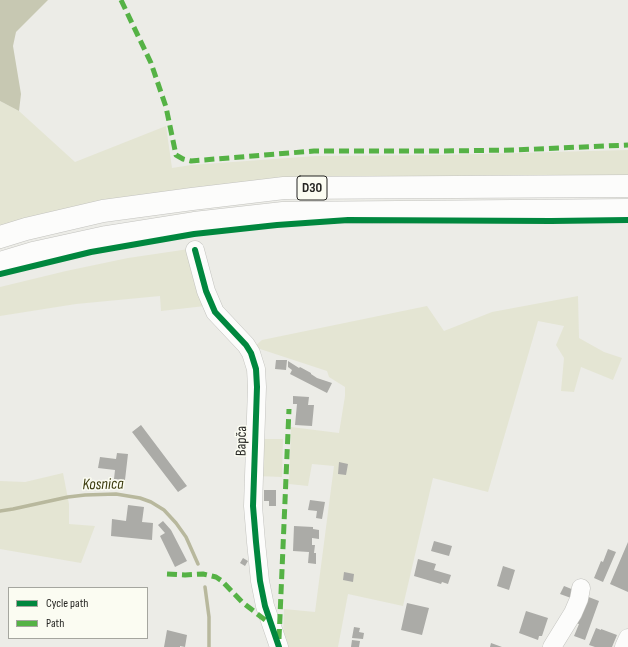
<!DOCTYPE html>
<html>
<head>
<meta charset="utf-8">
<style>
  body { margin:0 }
  #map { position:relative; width:628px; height:647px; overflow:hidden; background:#ecece7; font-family:"Sofia Sans Condensed",sans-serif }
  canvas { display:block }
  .legend { position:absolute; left:8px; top:587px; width:140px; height:52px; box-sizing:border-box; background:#fbfcf2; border:1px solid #a5a69f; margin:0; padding:5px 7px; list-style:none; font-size:12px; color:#252522 }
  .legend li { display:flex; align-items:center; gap:8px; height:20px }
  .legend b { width:20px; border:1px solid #a5a69f }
</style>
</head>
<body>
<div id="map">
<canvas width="628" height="647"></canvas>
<ul class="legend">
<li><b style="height:5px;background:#00873e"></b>Cycle path</li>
<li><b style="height:5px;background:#55b245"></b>Path</li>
</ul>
</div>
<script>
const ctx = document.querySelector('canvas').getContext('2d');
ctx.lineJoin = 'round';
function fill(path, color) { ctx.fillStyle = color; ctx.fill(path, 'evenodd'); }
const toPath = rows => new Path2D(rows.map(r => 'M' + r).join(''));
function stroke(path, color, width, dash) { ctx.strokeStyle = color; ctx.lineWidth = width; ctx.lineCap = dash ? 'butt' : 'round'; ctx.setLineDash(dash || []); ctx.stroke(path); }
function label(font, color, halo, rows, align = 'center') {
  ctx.font = font + ' "Sofia Sans Condensed",sans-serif'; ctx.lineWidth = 3; ctx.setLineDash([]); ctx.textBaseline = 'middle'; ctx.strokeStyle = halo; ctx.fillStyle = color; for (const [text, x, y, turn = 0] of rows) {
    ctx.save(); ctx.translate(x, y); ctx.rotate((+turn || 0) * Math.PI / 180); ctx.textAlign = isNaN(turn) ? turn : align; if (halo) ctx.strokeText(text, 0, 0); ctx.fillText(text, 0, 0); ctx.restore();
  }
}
fill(toPath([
  [0,101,19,111,75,162,166,126,172,168,191,165,316,156,442,155,628,150,628,175,445,176,0,226],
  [189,249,205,306,161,311,160,296,76,304,0,316,0,287,66,271,128,258],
  [578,296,579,338,604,352,622,358,613,380,581,367,574,392,561,391,564,358,556,345,564,326,538,321,488,492,433,478,403,606,348,594,338,647,286,647,283,641,284,609,315,612,334,466,312,464,308,486,289,484,291,427,339,433,345,396,345,387,329,377,327,371,254,347,262,340,427,306,444,331,492,312],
  [258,439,283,439,282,477,257,476],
  [63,473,69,504,69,524,95,526,81,563,0,549,0,481,25,482]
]), '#e4e5d3');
fill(toPath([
  [0,0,48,0,16,32,13,46,21,94,19,111,0,101]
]), '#c7c8b2');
stroke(toPath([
  [0,511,13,509,68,497,85,495,116,494,140,498,151,502,164,510,176,523,186,537,198,564],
  [205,587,209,617,209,647]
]), '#b8b89d', 3.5);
fill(toPath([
  [276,360,287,360,286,370,275,369],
  [288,361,299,368,300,367,311,373,311,374,317,378,332,383,327,393,290,374,292,370,288,367],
  [293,396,309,397,308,405,314,405,312,426,295,425,297,404,293,404],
  [141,425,187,486,178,492,132,432],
  [117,453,128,454,125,480,114,479,115,470,98,468,100,457,116,459],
  [339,462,348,464,346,475,338,474],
  [264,490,276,490,276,506,269,506,269,501,264,501],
  [310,500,325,502,322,519,316,518,317,511,308,510],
  [128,505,144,507,142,522,153,523,152,540,111,536,112,519,126,521],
  [163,521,171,530,187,561,175,567,160,536,165,533,158,525],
  [294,526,313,527,313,529,319,530,319,539,312,538,312,545,315,545,314,553,316,553,316,564,308,563,309,552,293,551],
  [434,541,452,546,449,556,431,551],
  [628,542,628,592,610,584],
  [608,549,616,552,603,582,594,578,601,561,603,562],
  [243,558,248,561,245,566,240,563],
  [418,559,436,564,434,570,451,575,448,584,442,582,441,584,414,576],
  [503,566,515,570,509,590,497,586],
  [344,572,354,574,353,582,343,580],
  [564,586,574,590,571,598,560,594],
  [586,596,599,601,585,640,574,636,579,624,576,623],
  [407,603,429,608,422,635,401,630],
  [526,611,548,618,542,636,539,636,538,640,519,633],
  [354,627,360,628,359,632,364,633,363,639,352,638],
  [596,628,601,630,601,629,617,635,612,647,595,647,589,645],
  [167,630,187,635,185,647,180,646,180,647,164,647],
  [352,640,360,641,359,647,351,647],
  [491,643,502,647,490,647]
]), '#ababa7');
const minor = toPath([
  [195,250,206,291,215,312,246,345,251,353,256,369,257,387,253,506,256,542,260,581,265,606,279,647],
  [552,647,573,613,579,599,581,588],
  [624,647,628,638]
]);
const major = toPath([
  [0,237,26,229,103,211,192,199,284,188,628,186],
  [0,263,33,253,106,237,194,223,283,213,628,210]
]);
stroke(minor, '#c3c3bf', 19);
stroke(major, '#c3c3bf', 23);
stroke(minor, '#fcfcfb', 18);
stroke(major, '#fcfcfb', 22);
stroke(toPath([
  [121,0,151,63,166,107,176,155,183,159,191,161,314,151,444,151,514,150,628,145],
  [167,574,185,575,203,574,216,577,222,581,242,602,269,623],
  [279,639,289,409]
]), '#55b245', 5, [10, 5]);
stroke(toPath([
  [195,250,206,291,215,312,246,345,251,353,256,369,257,387,253,506,256,542,260,581,265,606,279,647],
  [0,274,91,252,194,234,277,225,348,220,551,221,628,220]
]), '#00873e', 6);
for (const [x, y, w] of [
  [312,188,30]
]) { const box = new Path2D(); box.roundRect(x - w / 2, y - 12, w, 24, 3); ctx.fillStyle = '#fbfcf2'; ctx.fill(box); stroke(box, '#252522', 1); }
label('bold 14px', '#252522', null, [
  ["D30",312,188]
]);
label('15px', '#252522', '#fbfcf2', [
  ["Bapča",242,441,-89]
]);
label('italic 16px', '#3c3c0e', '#fbfcf2', [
  ["Kosnica",103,485,-1]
]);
</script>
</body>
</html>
